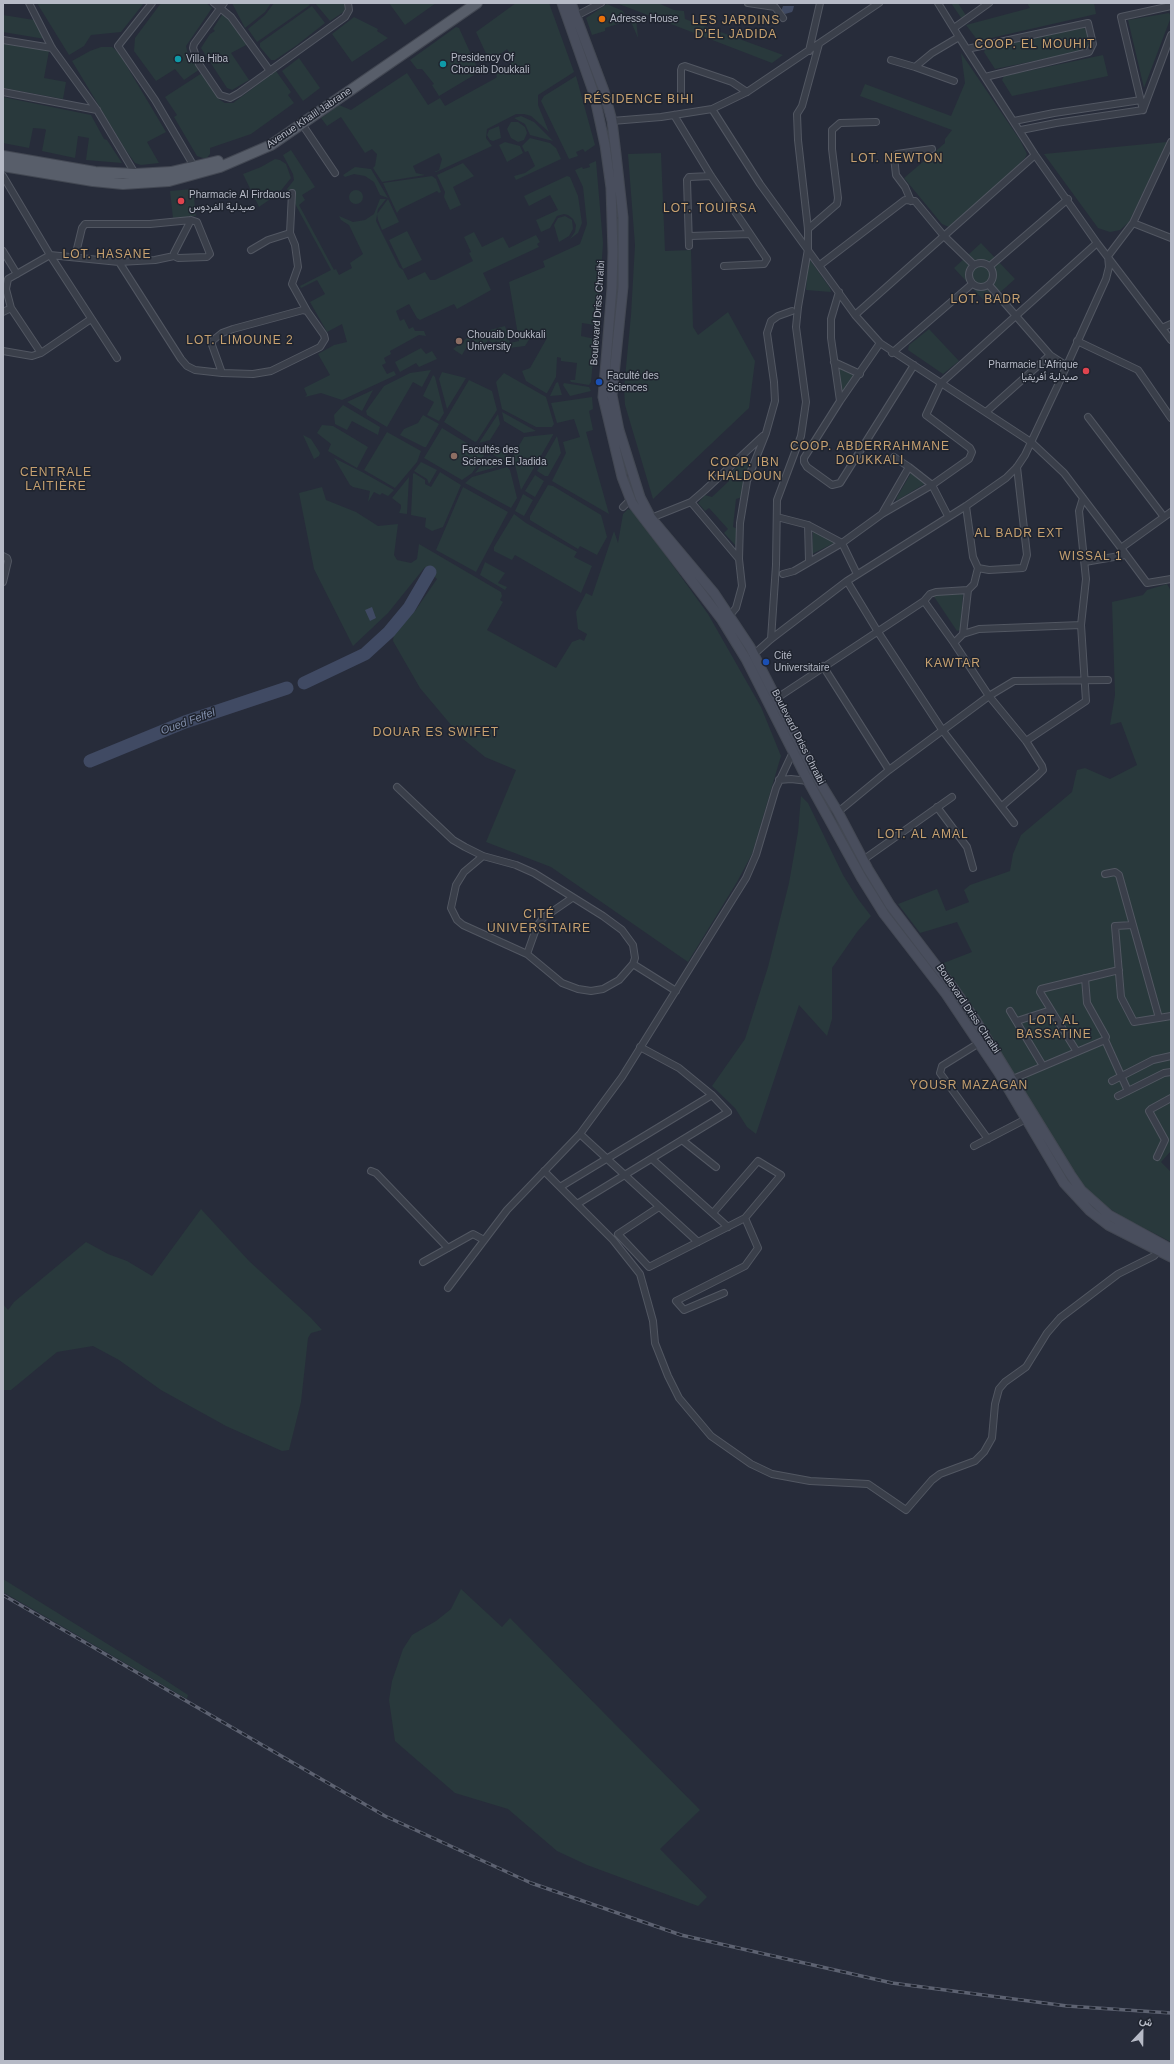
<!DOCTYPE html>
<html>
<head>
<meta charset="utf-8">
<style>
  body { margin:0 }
  #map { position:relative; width:1174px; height:2064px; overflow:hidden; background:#272c3a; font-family:Arial,Vazirmatn,sans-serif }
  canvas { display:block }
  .frame { position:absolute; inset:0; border:4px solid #b6bac6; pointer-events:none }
  .north { position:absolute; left:1122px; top:2012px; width:40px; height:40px; -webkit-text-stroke:3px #1f242f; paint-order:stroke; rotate:22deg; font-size:11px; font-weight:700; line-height:16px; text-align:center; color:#b6bac6 }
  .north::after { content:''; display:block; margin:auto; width:14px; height:18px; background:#b6bac6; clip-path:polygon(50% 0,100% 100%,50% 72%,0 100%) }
</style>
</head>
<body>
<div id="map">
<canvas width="1174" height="2064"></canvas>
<div class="frame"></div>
<div class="north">ش</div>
</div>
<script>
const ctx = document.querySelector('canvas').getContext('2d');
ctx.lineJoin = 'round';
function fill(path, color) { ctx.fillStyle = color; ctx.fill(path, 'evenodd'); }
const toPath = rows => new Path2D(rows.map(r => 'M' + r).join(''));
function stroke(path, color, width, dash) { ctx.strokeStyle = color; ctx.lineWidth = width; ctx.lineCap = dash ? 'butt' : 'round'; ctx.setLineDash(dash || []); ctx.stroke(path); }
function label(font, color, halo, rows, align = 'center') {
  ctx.font = font + ' Arial,Vazirmatn,sans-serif'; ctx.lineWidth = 3; ctx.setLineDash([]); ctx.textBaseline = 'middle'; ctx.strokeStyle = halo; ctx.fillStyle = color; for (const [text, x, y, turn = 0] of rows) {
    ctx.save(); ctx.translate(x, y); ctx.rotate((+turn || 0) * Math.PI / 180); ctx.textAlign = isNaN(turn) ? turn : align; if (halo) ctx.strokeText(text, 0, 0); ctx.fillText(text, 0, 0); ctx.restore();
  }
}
fill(toPath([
  [37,3,144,3,121,32,91,35,84,46,69,55],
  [161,3,206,3,212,8,186,46,187,51,200,69,184,80,175,69,156,81,134,51,135,38],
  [232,3,271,3,265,12,245,28],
  [274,3,308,3,310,5,257,42,248,29,265,15],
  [315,3,346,3,346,8,345,11,330,21],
  [389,3,436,3,405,25],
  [516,3,549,3,574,72,538,95,538,105,549,132,531,116,524,114,516,114,487,129,486,138,492,146,436,172,434,172,439,170,442,159,439,153,413,166,416,173,425,175,382,182,373,168,375,166,377,154,372,149,365,153,341,117,327,126,321,118,339,105,351,110,407,73,428,105,440,98,445,106,494,79,497,77,496,75,511,63,511,56,507,49,490,62,476,32],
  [621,3,658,3,674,10,684,11,685,19,783,55,772,63,619,4],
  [951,3,958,3,967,17,962,19],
  [1027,3,1094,3,1096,14,978,41,966,25,1030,8],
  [607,4,623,11,627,21,605,28,605,31,592,35,586,18],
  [312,6,325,23,297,45,275,60,271,60,260,47,260,43],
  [223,13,230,19,248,44,231,53,249,80,232,90,227,88,201,48,210,34,215,31,213,29],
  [1169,13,1171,17,1144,88,1128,20],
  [3,15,34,20,45,39,3,32],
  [628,15,636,18,638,38],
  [354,17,378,29,377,31,388,38,352,62,332,34],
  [456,27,459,28,479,72,439,96,432,85,434,84,422,69,417,69,410,60],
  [1083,27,1087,30,1089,47,1084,51,995,69,984,52,986,48],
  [3,42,49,51,44,78,66,82,63,99,3,88],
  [101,47,112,47,119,53,166,132,147,142,159,163,141,165,135,163,125,149,72,61,90,51],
  [961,53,1020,140,1027,154,1025,158,1016,167,949,227,942,224,904,178,945,143,945,139,952,130,860,96,865,84,951,116,965,83],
  [1103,55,1108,76,1012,96,1002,80,1004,76],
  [299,58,320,88,303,101,282,71],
  [276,71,291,92,288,95,294,103,251,134,210,148,210,154,206,159,197,156,174,117,177,115,165,97,202,73,220,100,225,103,233,103],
  [576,76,595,145,585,152,583,149,576,152,578,156,569,159,541,101,544,96],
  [3,97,91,115,104,139,107,140,122,163,86,160,89,138,78,136,75,158,42,151,46,130,45,129,33,128,29,148,3,143],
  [521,116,534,122,553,141,530,135,525,124,514,118],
  [511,122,518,122,525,127,527,133,524,140,518,142,511,138,507,129],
  [499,126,501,138,493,141,490,140,487,135,489,130],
  [530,138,550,143,556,148,561,159,516,180,514,176,525,173,535,166,528,151,525,152,522,146],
  [505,142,520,146,523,153,507,162,499,145],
  [1167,142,1129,222,1120,230,1110,232,1098,228,1044,154],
  [291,150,315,187,302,195,305,200,299,205,334,270,336,269,339,275,352,268,350,263,363,254,349,225,341,220,339,216,353,222,365,220,374,214,380,199,386,199,378,209,376,221,399,267,403,270,408,280,425,272,430,280,435,280,473,261,469,253,471,252,464,237,474,232,482,247,503,237,509,248,536,235,540,242,537,244,539,247,483,273,491,290,457,309,454,304,420,320,417,318,409,304,396,311,400,321,404,319,409,329,413,327,415,331,424,331,426,336,419,335,390,351,391,354,384,358,386,363,382,365,387,374,394,371,396,375,342,400,321,393,305,397,307,395,304,388,330,375,318,354,334,345,347,342,342,324,327,332,310,302,325,294,317,280,301,288,300,286,331,270,287,189,294,180,293,174,283,155],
  [661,153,665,251,691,250,693,327,698,335,728,312,755,361,749,408,653,499,625,405,624,388,631,315,635,245,628,154],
  [275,159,280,160,286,164,291,178,279,193,259,207,243,174,261,167],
  [596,161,603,243,599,303,595,325,582,323,581,336,595,339,591,382,589,385,571,382,570,380,575,380,577,363,561,361,561,358,557,357,556,377,547,393,546,393,526,381,522,371,530,368,547,338,535,330,525,346,509,348,496,341,494,344,488,340,484,347,471,339,462,355,453,349,471,335,505,326,510,343,519,341,509,282,545,267,543,261,580,244,587,224,583,187,575,170,582,167,583,169,590,167,589,164],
  [463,163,474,176,453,187,461,205,450,210,444,197,445,192,437,175],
  [355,167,371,169,388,198,380,195,374,182,365,176,354,174,345,177,343,175],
  [432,176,436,179,441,192,439,193,437,191,400,209,397,213,383,183],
  [567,176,570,177,578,196,582,223,578,233,570,239,575,232,576,225,573,219,568,215,564,214,557,216,550,228,541,232,536,220,558,210,550,195,529,206,524,196],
  [193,189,196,216,173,218,170,191],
  '349 197a7 7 0 1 1 14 0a7 7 0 1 1-14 0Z',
  [388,199,399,222,382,230,378,220,377,214],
  [565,216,572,220,573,229,569,236,559,242,554,225,558,218],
  [407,231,422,260,403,269,389,240],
  [981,243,1015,279,987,304,954,268],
  [810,260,830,288,831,292,806,290,808,261],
  [929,329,959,361,943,374,908,350,909,345],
  [421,348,426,354,432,351,437,359,419,367,416,363,400,372,395,362],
  [839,368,854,375,843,392,841,391],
  [431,370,422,387,413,382,387,427,367,415,366,411,384,386,410,373],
  [442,372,466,378,447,409,439,379],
  [504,373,546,397,554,424,552,427,536,427,502,409,496,382],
  [433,375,435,377,444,413,439,421,427,415,434,402,423,396],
  [469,380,492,391,497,410,477,441,475,442,444,422],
  [558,382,562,395,550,396,556,383],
  [564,383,589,387,591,391,570,396,563,385],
  [373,390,362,411,347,402],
  [592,397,593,409,589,411,593,430,586,432,609,514,552,481,566,453,563,442,580,437,574,419,557,423,551,403],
  [343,405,380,427,378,435,352,421,347,430,335,424,334,415],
  [502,412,536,431,524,433,504,421],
  [498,414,500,424,490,440,479,443],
  [423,415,439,424,426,447,424,447,400,435,404,429,418,423],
  [322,425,333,426,368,447,357,468,328,451,331,444,317,433],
  [442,428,485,454,472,473,462,480,424,458],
  [387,432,421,451,417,462,395,488,364,470],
  [553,434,553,435,521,490,513,456,524,437],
  [303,435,311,439,320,453,319,456,314,459],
  [557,436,561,453,548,476,545,476,537,471],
  [490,444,508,455,511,465,480,447],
  [489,456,504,465,475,473,487,458],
  [334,458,362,472,394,490,388,496,382,493,380,495,374,492,368,502,370,491,353,487,350,485],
  [744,460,749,462,751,465,742,497,736,499,733,527,738,529,737,547,724,533,728,529,710,509,709,508,705,511,698,503,705,495,712,497,729,481,727,476],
  [421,462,437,470,429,484,427,479,414,471],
  [507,467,510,470,517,498,511,508,465,483,472,477],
  [440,472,461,485,443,527,432,531,425,527,426,518,411,515,413,474,414,473,425,480,425,484,431,487],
  [911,473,926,483,896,501,897,497],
  [535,475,544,481,535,497,525,491],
  [409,477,407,514,399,513,401,508,401,505,392,498],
  [548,485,553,486,601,515,607,537,597,555,580,546,578,549,530,520,530,516],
  [322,487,326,500,356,512,378,526,398,524,394,555,397,560,411,563,417,559,419,544,501,592,502,596,500,600,503,602,487,630,556,668,572,642,580,639,584,641,587,634,578,629,576,612,586,593,592,596,614,531,618,543,623,514,628,509,631,510,643,524,708,614,761,707,781,756,752,854,737,882,688,962,551,867,486,842,516,770,485,757,462,738,420,688,393,641,394,633,415,611,437,579,425,567,388,613,353,646,314,569,299,493],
  [463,487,508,512,476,572,436,550],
  [523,494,533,500,524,516,515,511],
  [514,514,526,523,577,552,574,557,592,566,581,593,515,555,512,560,494,551,494,547],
  [813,531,834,541,834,543,812,554],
  [485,562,505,573,498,583,507,587,505,590,480,575],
  [1167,584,1171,591,1171,1151,1161,1162,1171,1172,1171,1242,1122,1217,1100,1202,1079,1182,973,1009,941,964,972,952,957,922,920,933,898,904,937,889,946,911,969,902,964,890,970,885,1010,871,1013,854,1021,835,1072,792,1077,770,1085,768,1110,779,1137,765,1121,722,1110,725,1115,695,1112,602,1143,595,1147,590],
  [963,593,961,623,960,630,957,631,933,595],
  [801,796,808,803,843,875,858,899,871,916,857,932,832,968,832,1019,827,1036,799,1005,756,1134,747,1127,735,1108,712,1086,745,1039,768,967,789,883,798,832],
  [201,1209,249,1261,311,1318,322,1330,311,1333,308,1338,301,1402,289,1450,282,1451,226,1426,161,1390,119,1360,93,1346,57,1352,11,1390,3,1390,3,1304,8,1310,14,1302,86,1242,108,1254,127,1261,152,1276],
  [3,1579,159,1676,188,1695,187,1699,3,1592],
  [461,1589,502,1627,510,1618,700,1810,660,1849,707,1897,698,1906,587,1865,557,1851,508,1809,455,1793,395,1741,389,1700,392,1681,403,1649,412,1635,436,1621,451,1609]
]), '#29393c');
fill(toPath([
  [783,6,794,6,793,10,792,12,785,14,781,11],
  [372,607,376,618,370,621,365,610]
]), '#404a63');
stroke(toPath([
  [304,683,365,654,389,632,409,608,430,572],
  [90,761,185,722,287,688]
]), '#404a63', 13);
const minor = toPath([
  [29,3,52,48,97,110,136,175],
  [152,3,118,46,155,100,195,168],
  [214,3,231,17,270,71],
  [224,3,194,44,193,48,199,64,220,95,230,98,239,93,345,17,349,10,348,3],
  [748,3,775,7,783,18],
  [938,3,959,37],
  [576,16,601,3],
  [954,28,989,3],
  [3,40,52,48],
  [967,49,1088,23,1093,44,1089,52,985,77],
  [809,51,820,3],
  [891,60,915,67],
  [954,81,915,67,932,53,959,37,1035,155,1097,243,1171,340],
  [3,92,97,110],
  [681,96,681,70,682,67,685,66,732,82,747,92],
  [712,109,760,184,855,315,880,343,1031,442,1064,473,1121,548,1171,512],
  [1143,110,1121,17,1171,6],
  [1143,110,1171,35],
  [674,115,711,176,767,259,764,264,724,266],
  [612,121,661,117,712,109,747,92,879,3],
  [1014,121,1054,113,1141,100],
  [302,124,335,173],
  [1021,130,1056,123,1143,110],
  [3,176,50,255,117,358],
  [292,193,290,233,295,245,298,267,292,284,307,311],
  [911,201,905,187,896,175,894,157,897,154,932,149],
  [1133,223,1171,238],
  [808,229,837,204,838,198,832,149,832,130,840,123,876,122],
  [690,236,750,234],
  [689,246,687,180,689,177,711,176],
  [251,250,268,240,290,233],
  [3,251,17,274],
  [174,256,174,253,191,220],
  [119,262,181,359,187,366,195,370,222,373,253,374,271,371,320,347,325,339,324,335,307,311,303,310,233,329,222,333,212,341,212,345,222,373],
  '969 275a12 12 0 1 1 24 0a12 12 0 1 1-24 0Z',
  [820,265,905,200,915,201,944,236,974,265],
  [990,266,1068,199],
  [989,285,1050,355,1067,366],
  [839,292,831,319,831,338,840,401,804,458,804,462,807,467,832,485,840,483,914,365],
  [3,312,11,308],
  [855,315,1035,155],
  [1162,328,1171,324],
  [1077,341,1138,370,1171,418],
  [3,351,32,356,41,353,91,319],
  [41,353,11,308,6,289,8,279,50,255,119,262,155,260,174,256,178,258,207,257,210,254,197,222,191,220,150,224,85,224,82,228,75,257],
  [892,353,972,284],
  [834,362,860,374],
  [840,401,880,343],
  [986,412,1050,355],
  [1088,417,1164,517],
  [894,457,909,467],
  [691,502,739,559,742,586,736,608,730,615],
  [966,506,973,557,978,568,989,570,1023,568,1027,555,1017,467],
  [623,507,631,499],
  [883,512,909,467,932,485,948,516],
  [777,517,808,525,842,543,857,574],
  [651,518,691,502,705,490,763,436],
  [808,525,809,561],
  [1121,548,1147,583,1171,579],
  [3,556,7,558,8,561,3,582],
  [739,559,740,523,747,481,766,433,775,401,774,382,767,333,771,321,778,316,792,311],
  [1085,562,1125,555],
  [783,574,794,571,842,543,882,514,932,485,969,459,972,452,970,448,926,415,941,383,1097,243],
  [847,581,878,632,943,731,1014,823],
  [924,601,954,643,963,634,979,629,1081,625],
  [963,634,968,590],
  [771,639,776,565,777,500,801,436,806,402,796,327,798,307,808,249,808,229,798,140,797,114,802,106,819,44],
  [954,643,989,696,1026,741,1042,766,1043,770,1037,776,1002,806],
  [752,656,771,639,847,581,966,506,1006,478,1017,467,1025,455,1058,385,1106,279,1109,267,1108,256,1133,223,1171,142],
  [823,666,889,770],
  [777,698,924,601,930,594,936,592,968,590,974,584,978,568],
  [1026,741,1086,701,1081,625,1086,579,1079,511,1083,498],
  [779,780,791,779,808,781],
  [397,787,453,840,465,847,483,856,516,865,534,873,603,916,622,930,633,945,635,958,633,964,676,991],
  [937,807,967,847,973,868],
  [838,812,889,770,989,696,1014,681,1108,680],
  [483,856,464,872,456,885,451,908,457,920,463,925,527,954,562,983,578,989,591,991,603,989,619,980,633,964],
  [863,860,952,797],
  [1105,874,1115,872,1119,875,1159,1018],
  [1133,925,1115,926,1121,997,1134,1022,1171,1016],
  [527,954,537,926,543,918,572,898],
  [1010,1011,1043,1066],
  [1017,1021,1051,1010],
  [1105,1040,1128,1091],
  [979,1043,942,1066,940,1073,988,1139],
  [1077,1052,1040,992,1041,989,1119,970],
  [1013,1079,1105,1040,1106,1037,1087,1003,1085,978],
  [1112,1081,1153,1060,1171,1056],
  [1118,1096,1164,1073,1171,1072],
  [580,1134,698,1242],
  [682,1140,716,1167],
  [974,1146,1026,1119],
  [1157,1157,1165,1140,1149,1111,1151,1109,1171,1098],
  [652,1159,728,1227],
  [371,1171,376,1173,448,1248],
  [544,1171,613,1240,640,1274,653,1321,655,1343,668,1376,679,1398,711,1436,751,1464,772,1474,810,1481,868,1484,906,1510,932,1480,940,1474,975,1461,984,1452,992,1438,995,1404,999,1389,1005,1382,1026,1367,1047,1333,1060,1318,1118,1274,1154,1256,1159,1251],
  [560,1187,712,1095],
  [577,1204,728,1112,712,1095,679,1068,640,1047],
  [659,1207,618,1234,649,1267,745,1218,781,1175,758,1161,713,1213],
  [423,1262,473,1234,484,1240],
  [448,1288,507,1210,580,1134,622,1077,746,878,756,855,776,788,793,752],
  [724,1293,684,1310,676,1301,745,1266,758,1248,745,1218]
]);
const secondary = toPath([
  [562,3,594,94,605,145,611,188,613,252,612,288,603,397,622,477,632,503,722,620,746,659,808,781,861,877,884,914,946,994,999,1073,1064,1183,1090,1211,1108,1225,1171,1257],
  [571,3,604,91,612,121,616,154,623,217,623,287,612,395,619,430,640,497,651,518,714,593,750,647,816,776,838,812,868,869,890,905,954,989,974,1018,1070,1174,1081,1190,1109,1215,1171,1249]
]);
const primary = toPath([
  [3,156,95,172,135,174,171,172,218,161],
  [3,166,93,181,123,184,169,181,220,167,271,145,477,3]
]);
stroke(minor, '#525762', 8);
stroke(secondary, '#434853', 11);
stroke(primary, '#434853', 12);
stroke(minor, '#3a3f4a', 6);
stroke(secondary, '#494e5d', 9);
stroke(primary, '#585e6a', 10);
const rail = toPath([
  [3,1595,385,1816,531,1883,681,1935,892,1983,1067,2006,1171,2013]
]);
stroke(rail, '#5d6271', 3.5);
stroke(rail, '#1f242f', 2, [6]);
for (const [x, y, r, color] of [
  [602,19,4,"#e8710a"],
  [178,59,4,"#0f9aa8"],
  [443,64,4,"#0f9aa8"],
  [181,201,4,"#e0444e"],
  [459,341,4,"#8d6e63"],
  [1086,371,4,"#e0444e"],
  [599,382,4,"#1a4fb4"],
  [454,456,4,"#8d6e63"],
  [766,662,4,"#1a4fb4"]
]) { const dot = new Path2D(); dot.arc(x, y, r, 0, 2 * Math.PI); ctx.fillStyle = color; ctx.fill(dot); stroke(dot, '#1f242f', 1.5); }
label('10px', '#b6bac6', '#1f242f', [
  ["Adresse House",610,19],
  ["Presidency Of",451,58],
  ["Chouaib Doukkali",451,70],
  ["Villa Hiba",186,59],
  ["Pharmacie Al Firdaous",189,195],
  ["صيدلية الفردوس",189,207],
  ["Chouaib Doukkali",467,335],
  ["University",467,347],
  ["Pharmacie L'Afrique",1078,365,"right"],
  ["صيدلية أفريقيا",1078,377,"right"],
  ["Faculté des",607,376],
  ["Sciences",607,388],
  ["Facultés des",462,450],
  ["Sciences El Jadida",462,462],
  ["Cité",774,656],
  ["Universitaire",774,668]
], 'left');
label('10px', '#b6bac6', '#1f242f', [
  ["Avenue Khalil Jabrane",309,118,-34],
  ["Boulevard Driss Chraibi",598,313,-86],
  ["Boulevard Driss Chraibi",798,737,63],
  ["Boulevard Driss Chraibi",968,1009,56]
]);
label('italic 11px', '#818eaa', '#1f242f', [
  ["Oued Felfel",188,722,-20]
]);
ctx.letterSpacing = '1px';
label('12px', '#c7a170', '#1f242f', [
  ["LES JARDINS",736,21],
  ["D'EL JADIDA",736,35],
  ["COOP. EL MOUHIT",1035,45],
  ["RÉSIDENCE BIHI",639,100],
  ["LOT. NEWTON",897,159],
  ["LOT. TOUIRSA",710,209],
  ["LOT. HASANE",107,255],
  ["LOT. BADR",986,300],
  ["LOT. LIMOUNE 2",240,341],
  ["COOP. ABDERRAHMANE",870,447],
  ["DOUKKALI",870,461],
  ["COOP. IBN",745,463],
  ["KHALDOUN",745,477],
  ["CENTRALE",56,473],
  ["LAITIÈRE",56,487],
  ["AL BADR EXT",1019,534],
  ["WISSAL 1",1091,557],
  ["KAWTAR",953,664],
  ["DOUAR ES SWIFET",436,733],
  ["LOT. AL AMAL",923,835],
  ["CITÉ",539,915],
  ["UNIVERSITAIRE",539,929],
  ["LOT. AL",1054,1021],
  ["BASSATINE",1054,1035],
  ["YOUSR MAZAGAN",969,1086]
]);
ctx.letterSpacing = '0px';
</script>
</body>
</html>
